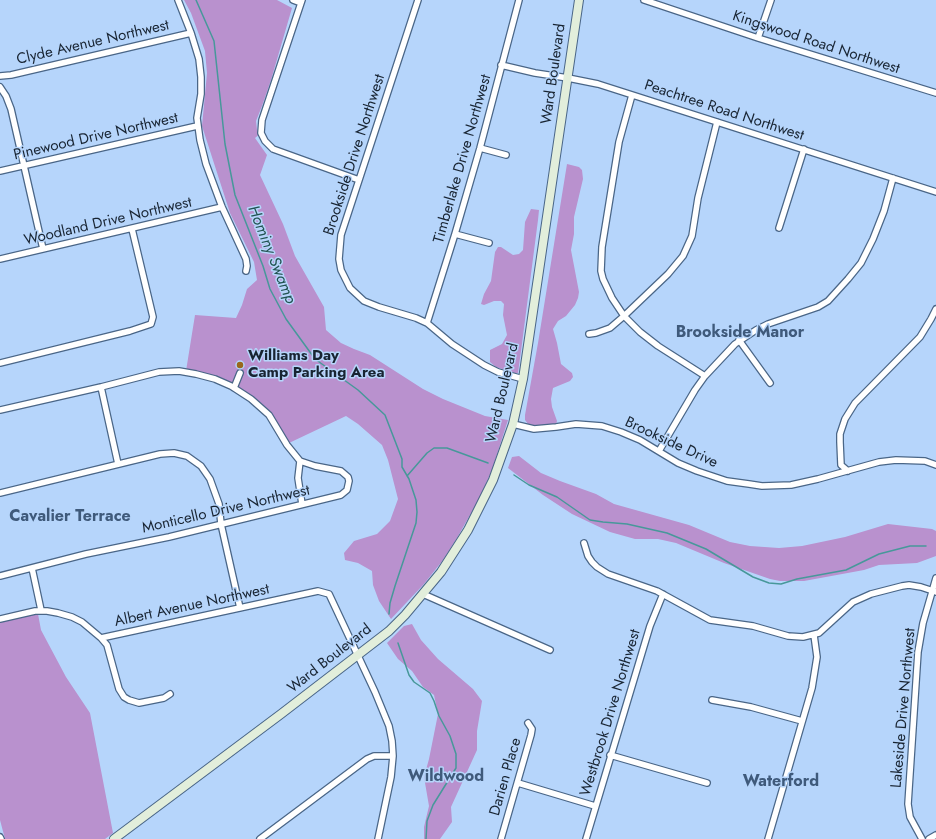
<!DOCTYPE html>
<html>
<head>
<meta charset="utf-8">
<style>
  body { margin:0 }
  canvas { display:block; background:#b6d5fb }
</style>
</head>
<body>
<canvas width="936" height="839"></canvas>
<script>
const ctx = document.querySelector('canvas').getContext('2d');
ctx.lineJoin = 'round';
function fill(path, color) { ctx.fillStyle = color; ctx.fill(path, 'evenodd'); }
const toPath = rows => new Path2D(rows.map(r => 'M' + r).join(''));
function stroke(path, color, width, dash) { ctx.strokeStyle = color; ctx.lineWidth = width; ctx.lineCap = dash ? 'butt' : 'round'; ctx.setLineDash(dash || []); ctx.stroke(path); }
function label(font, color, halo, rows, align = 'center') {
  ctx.font = font + ' Jost,sans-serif'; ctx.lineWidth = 3; ctx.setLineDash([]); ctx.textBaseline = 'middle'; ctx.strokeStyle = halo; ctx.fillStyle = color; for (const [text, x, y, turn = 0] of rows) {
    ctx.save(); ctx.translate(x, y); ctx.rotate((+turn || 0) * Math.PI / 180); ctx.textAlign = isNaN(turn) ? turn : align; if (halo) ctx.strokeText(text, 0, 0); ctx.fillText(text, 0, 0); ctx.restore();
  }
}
fill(toPath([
  [184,0,277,0,292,8,271,80,262,106,256,121,257,130,261,133,255,138,267,155,260,175,283,224,295,256,324,307,326,330,341,343,354,349,370,355,423,389,443,399,485,416,508,420,492,470,479,499,457,538,443,560,424,584,391,619,379,601,373,585,372,571,358,563,345,560,344,553,354,541,377,534,390,521,398,499,388,460,382,445,358,424,346,416,289,443,270,414,246,392,216,377,186,371,195,315,236,318,242,305,247,289,257,280,254,262,230,213,202,126,207,73,205,51,191,13],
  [567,164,579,167,582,170,583,179,574,217,574,234,571,250,579,292,578,298,575,305,566,316,558,321,553,329,557,343,561,364,572,373,573,377,570,381,553,388,551,399,552,407,557,421,556,424,535,427,530,426,528,424,525,420,525,415,538,343],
  [531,209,539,210,538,220,521,351,518,373,515,373,496,367,490,362,490,350,502,344,507,335,503,315,504,304,501,301,494,301,484,305,481,304,484,294,491,281,495,252,498,247,501,247,513,255,519,254,523,250,525,222],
  [519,456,541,473,560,481,596,494,614,504,689,525,730,542,750,546,779,548,802,546,845,537,888,524,932,529,936,531,936,556,917,563,879,565,864,570,804,581,780,581,770,579,724,563,676,543,658,539,635,539,610,532,572,514,543,495,508,468,512,457],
  [38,614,41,630,66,677,90,713,113,833,105,839,5,839,0,820,0,621],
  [412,624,421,640,438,659,473,689,482,701,477,731,477,750,451,807,452,822,440,839,424,839,424,827,429,806,424,777,429,759,438,714,434,695,423,687,412,671,398,659,387,643,404,626]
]), '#b991ce');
stroke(toPath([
  [196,0,214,41,225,144,235,195,263,266,270,289,286,319,315,359,358,390,385,415,402,459,402,467,409,479,416,500,417,512,416,523,395,586,390,603,389,614],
  [514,475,529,485,557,497,590,520,603,522,627,524,667,533,706,549,753,577,769,583,781,584,797,579,846,570,879,554,910,546,926,546],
  [407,476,427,453,434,448,447,448,488,463],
  [398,643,409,675,414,682,430,693,434,701,439,716,450,736,456,754,456,768,433,805,427,821,426,839]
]), '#47989a', 1.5);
const street = toPath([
  [178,0,191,33,199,59,201,77,201,94,197,118,200,140,206,164,222,207,246,259,247,266,246,271],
  [293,0,301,3],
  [302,0,262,120,261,133,265,141,273,149,359,180],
  [418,0,341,235,339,259,341,270,350,288,364,301,379,307,416,318,427,323,452,344,484,365,498,372,523,379],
  [644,0,758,38,936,93],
  [758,38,771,0],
  [501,65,535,73,568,78,598,84,936,192],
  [0,76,11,75,191,33],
  [0,87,6,96,11,109,43,249],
  [632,95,619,142,602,247,601,271,603,279,612,298,624,316,640,332,658,346,705,376],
  [480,148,506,155],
  [0,171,197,126],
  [779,228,804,149],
  [455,234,489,243],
  [0,259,222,207],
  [427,323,455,234,480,148,519,0],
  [589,334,596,333,610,328,624,316,668,274,683,256,692,236,698,198,717,122],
  [739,340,770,383],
  [0,363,130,331,151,324,153,317,132,229],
  [101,387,118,464],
  [234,388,240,373],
  [0,410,101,387,159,372,179,371,196,374,215,379,231,386,251,399,269,415,287,445,300,461,315,466,341,471,348,477,349,481,347,490,341,495,169,537,86,554,0,576],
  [513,424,534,429,556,427,576,424,602,426,621,432,640,440,678,463,697,471,727,481,749,484,762,486,791,485,818,479,879,462,896,460,925,461,936,465],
  [659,451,695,390,705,376,735,344,756,330,768,324,818,307,828,301,848,279,861,263,873,239,884,211,893,178],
  [300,461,298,478,302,504],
  [848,471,841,465,840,442,840,434,845,419,855,403,920,337,931,319,936,309],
  [0,493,160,454,174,453,187,456,201,466,210,479,219,504,221,524,240,608],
  [584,543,588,556,592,562,597,567,608,574,657,591,710,620,753,626,788,636,803,637,819,633,853,602,871,594,902,586,909,585,921,587,936,592],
  [32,568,41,610],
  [423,594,550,650],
  [0,619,35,611,47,611,58,613,72,617,82,622,101,638,318,591,329,594,375,692,389,726,392,741,393,756,391,777,378,839],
  [101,638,107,645,119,689,124,697,129,700,139,703,164,698,170,694],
  [712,700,751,707,802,721],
  [610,755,707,783],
  [518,783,595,806],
  [0,837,1,839],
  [260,839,367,759,374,756,393,756],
  [501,839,531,735,532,729,528,723],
  [586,839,650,626,663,594],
  [768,839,812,688,817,657,814,635],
  [922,839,910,817,908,804,918,652,923,623,936,578],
  [929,839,936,835]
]);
const secondary = toPath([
  [114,839,281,714,389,631,405,615,441,572,468,530,493,480,513,424,523,379,579,0]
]);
stroke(street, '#4a6687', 8);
stroke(secondary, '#4a6687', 10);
stroke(street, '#fff', 5.5);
stroke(secondary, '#e2eedb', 8);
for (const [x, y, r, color] of [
  [240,365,4,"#99681b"]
]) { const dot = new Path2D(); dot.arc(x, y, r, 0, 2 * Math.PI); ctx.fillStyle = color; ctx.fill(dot); stroke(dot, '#b6d5fb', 1.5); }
label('15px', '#182432', '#b6d5fb', [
  ["Clyde Avenue Northwest",93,43,-13],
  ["Kingswood Road Northwest",816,43,18],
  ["Ward Boulevard",554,74,-82],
  ["Peachtree Road Northwest",724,111,18],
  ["Pinewood Drive Northwest",96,137,-13],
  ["Brookside Drive Northwest",355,155,-72],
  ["Timberlake Drive Northwest",463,159,-74],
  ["Woodland Drive Northwest",108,222,-13],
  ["Ward Boulevard",503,393,-77],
  ["Brookside Drive",671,443,25],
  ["Monticello Drive Northwest",226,510,-13],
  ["Albert Avenue Northwest",192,606,-12],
  ["Ward Boulevard",330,659,-38],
  ["Lakeside Drive Northwest",904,708,-85],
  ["Westbrook Drive Northwest",611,713,-73],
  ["Darien Place",506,777,-74]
]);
label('bold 15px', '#182432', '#b6d5fb', [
  ["Williams Day",248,356],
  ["Camp Parking Area",248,373]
], 'left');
label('italic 16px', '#225352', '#b6d5fb', [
  ["Hominy Swamp",271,255,68]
]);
label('bold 16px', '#3f5a7b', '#b6d5fb', [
  ["Brookside Manor",740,333],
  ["Cavalier Terrace",70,517],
  ["Wildwood",446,777],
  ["Waterford",781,782]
]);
</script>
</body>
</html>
